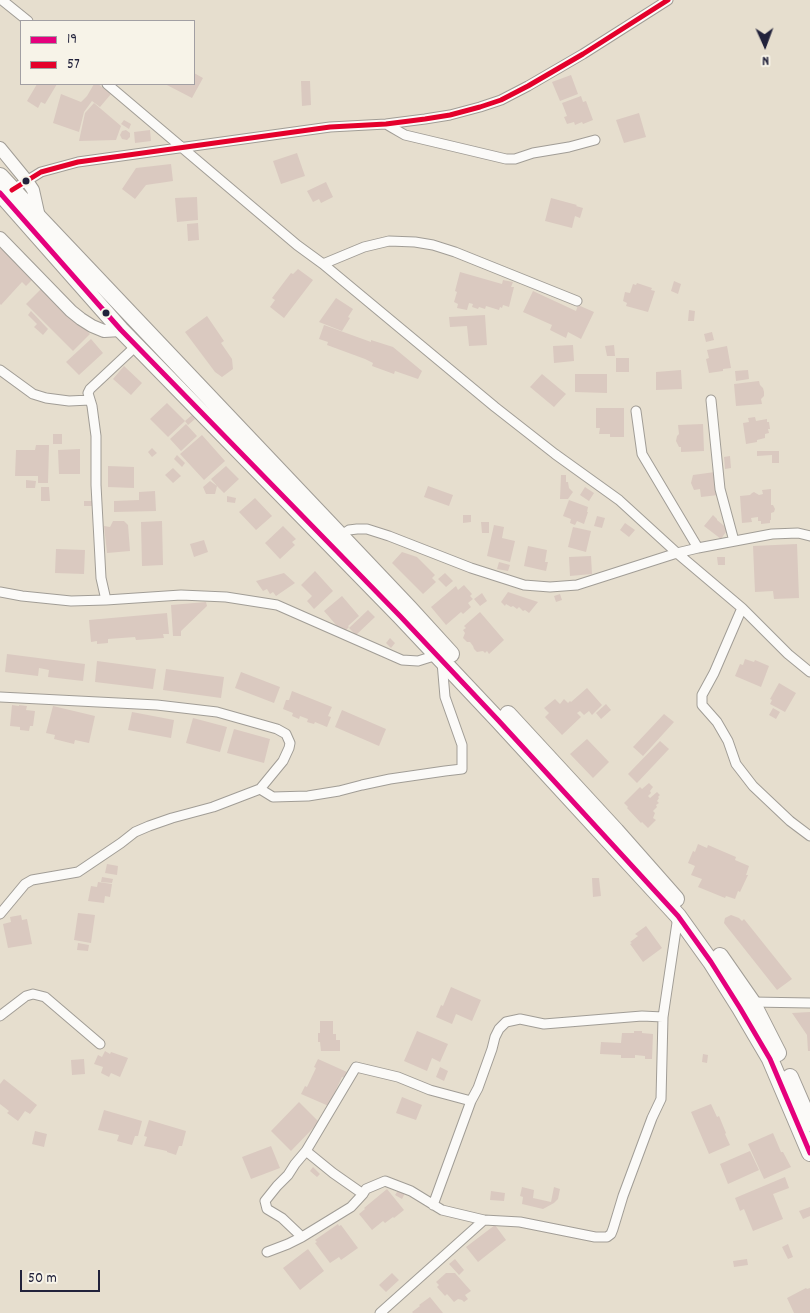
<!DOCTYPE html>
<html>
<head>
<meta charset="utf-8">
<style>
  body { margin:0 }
  #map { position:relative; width:810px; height:1313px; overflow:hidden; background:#e6dece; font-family:Dekko,sans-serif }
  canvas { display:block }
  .legend { position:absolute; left:20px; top:20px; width:175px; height:65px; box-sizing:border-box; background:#f7f3e8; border:1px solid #a29fa3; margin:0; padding:6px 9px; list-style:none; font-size:15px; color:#22223b }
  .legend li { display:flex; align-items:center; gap:10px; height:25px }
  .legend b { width:25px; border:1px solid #a29fa3 }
  .north { position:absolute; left:740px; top:20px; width:50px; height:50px; -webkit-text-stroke:4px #f7f3e8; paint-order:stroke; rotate:178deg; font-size:14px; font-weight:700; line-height:20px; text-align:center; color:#22223b }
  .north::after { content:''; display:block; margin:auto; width:18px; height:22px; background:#22223b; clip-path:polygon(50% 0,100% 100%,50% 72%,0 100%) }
  .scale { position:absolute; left:20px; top:1270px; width:80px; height:22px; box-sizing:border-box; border:2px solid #22223b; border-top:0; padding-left:6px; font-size:15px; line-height:18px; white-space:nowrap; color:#22223b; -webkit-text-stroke:4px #f7f3e8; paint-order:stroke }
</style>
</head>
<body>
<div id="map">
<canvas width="810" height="1313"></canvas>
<ul class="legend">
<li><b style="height:6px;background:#e5007d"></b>19</li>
<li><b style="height:6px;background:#e4002b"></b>57</li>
</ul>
<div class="north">N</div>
<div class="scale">50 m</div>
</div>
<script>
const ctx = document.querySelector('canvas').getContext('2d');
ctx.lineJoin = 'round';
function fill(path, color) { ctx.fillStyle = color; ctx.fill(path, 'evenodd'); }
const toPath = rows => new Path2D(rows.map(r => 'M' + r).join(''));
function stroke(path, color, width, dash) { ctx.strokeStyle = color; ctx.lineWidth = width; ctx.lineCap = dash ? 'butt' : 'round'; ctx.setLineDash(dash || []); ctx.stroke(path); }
fill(toPath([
  [194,73,203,78,192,98,165,84,194,84],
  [571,75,578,94,560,101,552,82],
  [301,81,310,81,311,105,302,106],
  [37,84,57,84,45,104,41,102,38,108,27,101],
  [94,84,98,84,111,94,100,107,92,101,84,112,79,132,53,123,61,94,81,102,87,96],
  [581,96,583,102,586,101,593,120,583,124,582,122,575,125,574,122,567,124,564,117,567,116,562,103],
  [94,103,121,126,116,140,79,141,85,113],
  [639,113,646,137,624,143,616,120],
  [124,120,131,124,129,129,121,124],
  [126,130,130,133,130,137,127,140,122,139,120,135,122,131],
  [150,130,151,141,135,143,134,132],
  [297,153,305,176,281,184,273,161],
  [171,164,173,181,146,185,135,199,122,189,136,168],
  [326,182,333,197,321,203,319,199,313,202,307,191],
  [197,197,198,220,177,222,175,198],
  [551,198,577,205,576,206,583,208,580,218,575,216,572,228,545,221],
  [198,223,199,240,188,241,187,224],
  [0,248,34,278,26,286,22,282,1,305,0,304],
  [298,269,313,280,284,318,270,307,275,300,272,298,291,273,293,274],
  [460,272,502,284,503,280,513,282,511,287,514,287,509,307,503,305,502,308,500,307,499,310,486,306,485,309,479,307,478,309,472,307,473,304,469,303,467,310,457,308,458,304,454,302,457,292,455,291],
  [674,281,681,284,678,294,671,291],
  [637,283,652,288,651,290,655,291,648,312,626,306,627,303,623,301,625,292,630,293,633,284,636,285],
  [43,287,90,334,73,351,26,304],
  [533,291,576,311,578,305,594,312,581,339,568,332,566,338,550,330,552,325,523,312],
  [336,298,353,309,348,317,350,318,342,331,319,322],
  [689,310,695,311,694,321,688,321],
  [31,311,48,329,43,335,34,327,37,324,28,315],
  [485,315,487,345,469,346,467,326,450,327,449,317],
  [207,316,224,341,221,343,232,359,233,369,222,377,215,372,185,332],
  [324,325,371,342,371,340,393,347,422,371,418,379,395,371,394,374,372,366,373,363,365,359,327,345,328,342,319,339],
  [712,332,714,340,706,342,704,334],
  [91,339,103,353,79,375,66,362],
  [573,345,574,361,554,363,553,346],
  [614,345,615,356,607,356,605,346],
  [727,346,731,368,723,369,723,371,709,373,706,359,709,358,707,350],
  [616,358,629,358,629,372,616,372],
  [124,366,142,383,131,395,113,379],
  [681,370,682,389,656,390,656,372],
  [748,370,749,379,736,381,735,371],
  [542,374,566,394,554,407,530,387],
  [575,374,607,374,607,393,575,392],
  [759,381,760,385,763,388,764,392,764,396,761,399,762,404,736,406,734,384],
  [167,403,185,421,168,437,150,419],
  [596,408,624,408,624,437,610,437,610,434,599,434,600,428,596,428],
  [192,415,195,419,188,425,185,421],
  [755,417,756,421,767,419,767,422,769,422,770,429,768,429,769,433,765,434,765,438,757,440,757,442,746,444,743,423,749,422,748,418],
  [186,424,197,436,181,451,170,439],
  [703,424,704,451,681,452,681,447,679,447,676,441,677,436,679,434,678,425],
  [53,434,62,434,62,444,53,444],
  [202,435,225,461,204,480,180,454],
  [36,445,49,445,48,483,38,483,38,476,15,476,16,450,35,450],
  [152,448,157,453,152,457,148,452],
  [80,449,80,474,59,474,58,450],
  [757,451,779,451,779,463,772,463,772,455,757,456],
  [177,455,185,463,182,467,174,459],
  [730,456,731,468,725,469,724,457],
  [108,466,134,467,134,488,108,487],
  [226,466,239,479,224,493,217,486,215,494,206,494,203,487,210,481,217,486,211,479],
  [173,468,181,476,173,483,165,475],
  [715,472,718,495,701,497,700,489,694,490,691,483,693,475],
  [561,475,566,475,566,482,568,482,569,488,573,492,568,499,560,499],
  [26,480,36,481,35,488,26,488],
  [428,486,453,495,449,506,424,497],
  [41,487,49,487,50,501,41,501],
  [585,487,594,493,589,501,580,495],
  [771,489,771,505,773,505,775,509,774,512,771,513,771,520,770,520,770,523,761,524,761,521,758,521,758,517,751,518,752,522,742,523,740,496,750,495,752,493,754,492,759,495,763,494,762,490],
  [155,491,156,511,114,512,114,501,139,500,139,492],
  [227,496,236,498,235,503,227,502],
  [255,498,272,516,256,530,239,512],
  [569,500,588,507,587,512,588,512,584,524,577,521,575,525,570,523,571,519,563,516],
  [84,501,92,501,92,506,84,506],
  [463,515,471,515,471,522,463,523],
  [713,515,717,519,717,520,728,529,721,539,704,526],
  [597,516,605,518,602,528,594,526],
  [113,521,124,521,128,525,130,551,107,553,104,526,110,527],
  [162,521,163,565,142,566,141,522],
  [481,522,489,522,489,533,482,533],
  [625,523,635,530,629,537,620,530],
  [494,525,504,527,502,538,515,541,510,562,487,556],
  [283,526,296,539,292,542,295,545,280,559,265,543],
  [573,527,591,531,586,552,568,547],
  [204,540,208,552,194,557,190,544],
  [797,544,799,598,774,599,773,591,755,592,753,546],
  [528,546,547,550,545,562,548,562,546,571,524,566],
  [56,549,85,550,84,574,55,573],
  [402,552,417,557,435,575,432,578,436,582,423,594,392,563],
  [591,556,592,574,570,576,569,557],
  [717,557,725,557,725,565,718,565],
  [499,562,510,565,508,571,497,569],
  [315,571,333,591,314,609,307,601,312,596,301,585],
  [284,573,295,583,276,596,273,592,270,594,267,589,263,591,256,581],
  [445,573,453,581,446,587,438,579],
  [464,585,472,594,470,596,473,599,468,603,471,607,463,614,461,612,446,625,431,607,456,586,458,590],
  [508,592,538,602,529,613,525,610,523,611,519,607,517,609,513,606,511,607,506,604,505,606,501,602],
  [482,593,487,601,480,606,474,599],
  [560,594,562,600,556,602,554,596],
  [342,596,359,616,348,626,349,627,343,633,324,611],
  [206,602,207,606,181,631,181,636,173,636,171,605],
  [368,610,375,617,356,635,349,628],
  [480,612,504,640,489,654,487,651,485,653,483,651,477,652,474,649,473,646,470,642,467,642,463,638,465,633,463,630,466,628,464,626],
  [167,613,169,634,163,634,164,638,136,640,135,637,108,639,108,643,97,644,97,641,91,642,89,620],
  [390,638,395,643,391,648,386,643],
  [7,654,85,664,83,681,48,677,49,670,39,668,38,676,5,672],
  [745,659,754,662,755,660,769,666,761,687,735,676,740,664,743,665],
  [97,661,156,669,153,689,95,682],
  [166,669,224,677,221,698,163,690],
  [241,672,280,687,274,703,235,688],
  [779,683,796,693,785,712,770,704,772,700,770,699],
  [587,688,602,705,592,715,589,711,584,715,580,711,577,713,581,717,562,735,545,717,549,713,544,708,555,699,560,704,564,699,568,703,570,701,571,702],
  [292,691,332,707,328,716,331,717,327,727,315,722,314,724,307,722,308,719,300,716,299,719,292,716,293,713,283,709,286,700,289,700],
  [606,704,611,710,601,719,596,713],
  [12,705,19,706,19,705,27,706,26,710,35,711,33,726,30,726,29,731,20,730,20,727,10,726],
  [53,706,95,716,89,743,75,740,74,744,54,739,55,735,46,733],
  [773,708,780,712,776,719,769,715],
  [342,710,386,729,379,746,335,727],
  [132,712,174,720,171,738,128,730],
  [664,714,674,722,643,756,633,747],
  [193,718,227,727,220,752,186,743],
  [234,729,270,739,264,763,227,753],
  [587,739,609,762,593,778,570,754],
  [660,741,669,749,637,783,628,774],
  [649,783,653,787,650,791,651,793,648,796,650,798,657,792,660,795,658,797,659,798,657,801,659,803,656,805,657,807,653,811,655,813,653,818,656,820,648,828,642,822,641,823,627,808,628,807,624,803,640,787,642,789],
  [698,844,707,848,708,845,736,857,735,860,749,866,746,875,748,875,740,892,738,891,735,899,726,896,725,898,698,887,702,879,691,875,695,866,688,863,693,851,695,852],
  [107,864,118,866,117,875,105,873],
  [102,877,113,879,112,883,101,882],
  [592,878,599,878,601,896,593,897],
  [98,882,112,884,110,897,105,896,104,903,88,901,91,886,97,887],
  [78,913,95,915,91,943,74,940],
  [21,915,22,920,27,919,32,944,8,948,3,924,11,922,10,917],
  [731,915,739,918,742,921,744,919,792,979,777,990,724,923,725,918],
  [646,926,662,948,643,962,630,944,632,943,630,942,638,936,635,934],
  [78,943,89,945,88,951,77,950],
  [451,987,481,1000,472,1021,456,1014,452,1024,436,1017,441,1005,443,1006],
  [810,1012,810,1051,808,1051,807,1035,792,1013],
  [320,1021,333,1021,333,1034,336,1034,336,1040,340,1040,340,1051,321,1051,320,1042,318,1042,318,1033,320,1033],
  [417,1031,448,1044,440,1062,432,1058,427,1071,404,1061],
  [634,1031,642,1031,642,1033,653,1034,652,1059,645,1059,645,1056,635,1055,635,1058,621,1058,621,1055,600,1054,601,1042,621,1043,622,1033,634,1033],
  [105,1051,110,1054,111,1052,128,1058,120,1077,111,1073,109,1077,101,1073,103,1067,94,1064,98,1055,102,1057],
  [703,1054,708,1055,707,1063,702,1062],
  [84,1059,85,1074,72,1075,71,1060],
  [318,1059,347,1072,345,1078,342,1077,331,1100,331,1107,301,1094,305,1086,307,1087,316,1068,314,1067],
  [440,1067,448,1071,444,1081,436,1077],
  [4,1079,37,1105,30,1114,25,1111,18,1121,7,1113,9,1111,0,1104,0,1084],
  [402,1097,422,1105,416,1120,396,1113],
  [299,1102,319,1122,291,1151,271,1131],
  [711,1104,717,1117,719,1116,726,1133,725,1134,730,1145,709,1154,691,1112],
  [104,1110,142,1121,138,1136,135,1136,132,1145,117,1141,119,1135,98,1130],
  [149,1120,186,1131,182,1146,179,1146,176,1155,167,1152,167,1151,144,1146,147,1137,144,1136],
  [35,1131,47,1134,44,1147,32,1144],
  [773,1133,781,1152,783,1152,791,1167,764,1179,748,1144],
  [271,1146,280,1168,251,1179,242,1157],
  [750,1151,759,1170,728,1184,720,1164],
  [313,1167,320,1174,317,1177,310,1171],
  [785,1177,789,1188,773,1194,783,1219,753,1231,744,1209,740,1211,735,1198],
  [522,1187,534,1190,533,1198,551,1202,554,1187,560,1189,558,1199,554,1203,543,1209,522,1204,523,1197,520,1196],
  [387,1189,404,1210,394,1218,393,1217,385,1223,383,1221,372,1230,359,1214,365,1209,364,1208],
  [399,1189,405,1193,402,1199,395,1195],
  [491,1191,505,1193,504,1201,490,1200],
  [810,1207,810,1216,803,1219,799,1211],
  [338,1224,339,1226,341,1225,358,1248,341,1260,339,1257,330,1263,315,1243,317,1242,315,1240],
  [495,1225,506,1240,478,1262,466,1247],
  [788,1244,793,1257,788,1259,782,1247],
  [308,1249,324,1271,300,1290,283,1268],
  [455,1259,464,1270,459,1275,449,1264],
  [747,1259,748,1265,734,1267,733,1261],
  [392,1273,399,1280,386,1292,379,1285],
  [446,1273,455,1273,471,1291,465,1295,468,1299,464,1302,462,1300,458,1299,454,1302,447,1294,445,1296,437,1287,439,1285,436,1282],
  [806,1288,807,1289,810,1288,810,1313,794,1313,787,1298],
  [430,1297,443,1313,413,1313,412,1312,420,1306,419,1305]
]), '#dac9c0');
const street = toPath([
  [2,0,28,21],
  [107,84,297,245,323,264,495,407,555,454,619,500,677,553,742,608,788,654,810,672],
  [386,124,391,127,405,135,506,159,515,159,533,153,569,147,595,140],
  [12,190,41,172,78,162,330,127,386,124,425,119,450,115,480,107,501,100,528,86,583,54,668,0],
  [323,264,364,247,389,241,415,242,433,245,455,252,577,301],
  [0,370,33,394,46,398,69,401,90,400],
  [711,400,720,489,734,541],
  [636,411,642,454,698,548],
  [340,536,349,530,357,529,367,529,389,536,471,568,524,585,550,587,577,585,677,553,698,548,772,534,798,533,810,536],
  [0,592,22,596,71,601,106,600,181,595,226,597,277,605,402,660,418,661,437,655],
  [106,600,101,578,96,485,96,436,92,406,88,393,90,389,136,346],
  [742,608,714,673,702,695,702,705,717,722,728,741,736,764,753,786,790,821,810,836],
  [0,697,157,705,217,712,277,729,286,734,290,743,289,748,283,761,260,789],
  [0,914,25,884,32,880,78,872,121,843,135,832,149,826,172,818,213,807,260,789,273,797,308,796,339,791,362,785,390,779,445,771,462,769,462,745,445,697,442,662],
  [752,1002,810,1003],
  [0,1016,26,996,33,994,45,997,100,1044],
  [306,1151,333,1173,363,1194],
  [433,1205,471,1101,478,1088,492,1049,495,1037,499,1029,506,1022,520,1019,544,1024,642,1016,663,1017],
  [302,1237,282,1218,267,1209,265,1201,277,1186,288,1175,295,1164,306,1151,356,1067,398,1077,430,1090,471,1101],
  [267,1252,288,1244,302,1237,351,1207,363,1194,366,1189,385,1181,411,1191,442,1210,484,1220,520,1222,595,1237,607,1237,611,1234,613,1229,623,1196,652,1118,661,1099,663,1017,678,916],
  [380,1313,484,1220]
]);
const secondary = toPath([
  [0,148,27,181,33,190,39,217],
  [0,238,71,311,81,319,92,326,104,331,121,330]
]);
const highway = toPath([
  [0,176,40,219,409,608,451,654],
  [0,193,121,330,400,616,498,720,678,916,711,962,740,1008,770,1059,810,1153],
  [508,714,616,831,676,899],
  [720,956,752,1002,778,1053],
  [790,1077,810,1123]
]);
stroke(street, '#a19d96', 11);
stroke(secondary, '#a19d96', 14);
stroke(highway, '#a19d96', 18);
stroke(street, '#fbfaf8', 9);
stroke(secondary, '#fbfaf8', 12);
stroke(highway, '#fbfaf8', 16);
stroke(toPath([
  [0,193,121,330,400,616,498,720,678,916,711,962,740,1008,770,1059,810,1153]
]), '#e5007d', 5);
stroke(toPath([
  [12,190,41,172,78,162,330,127,386,124,425,119,450,115,480,107,501,100,528,86,583,54,668,0]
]), '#e4002b', 5);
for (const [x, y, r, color] of [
  [26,181,4.5,"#22223b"],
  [106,313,4.5,"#22223b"]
]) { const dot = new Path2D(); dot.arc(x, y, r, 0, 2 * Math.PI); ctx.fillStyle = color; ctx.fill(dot); stroke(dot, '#f7f3e8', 2); }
</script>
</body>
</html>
